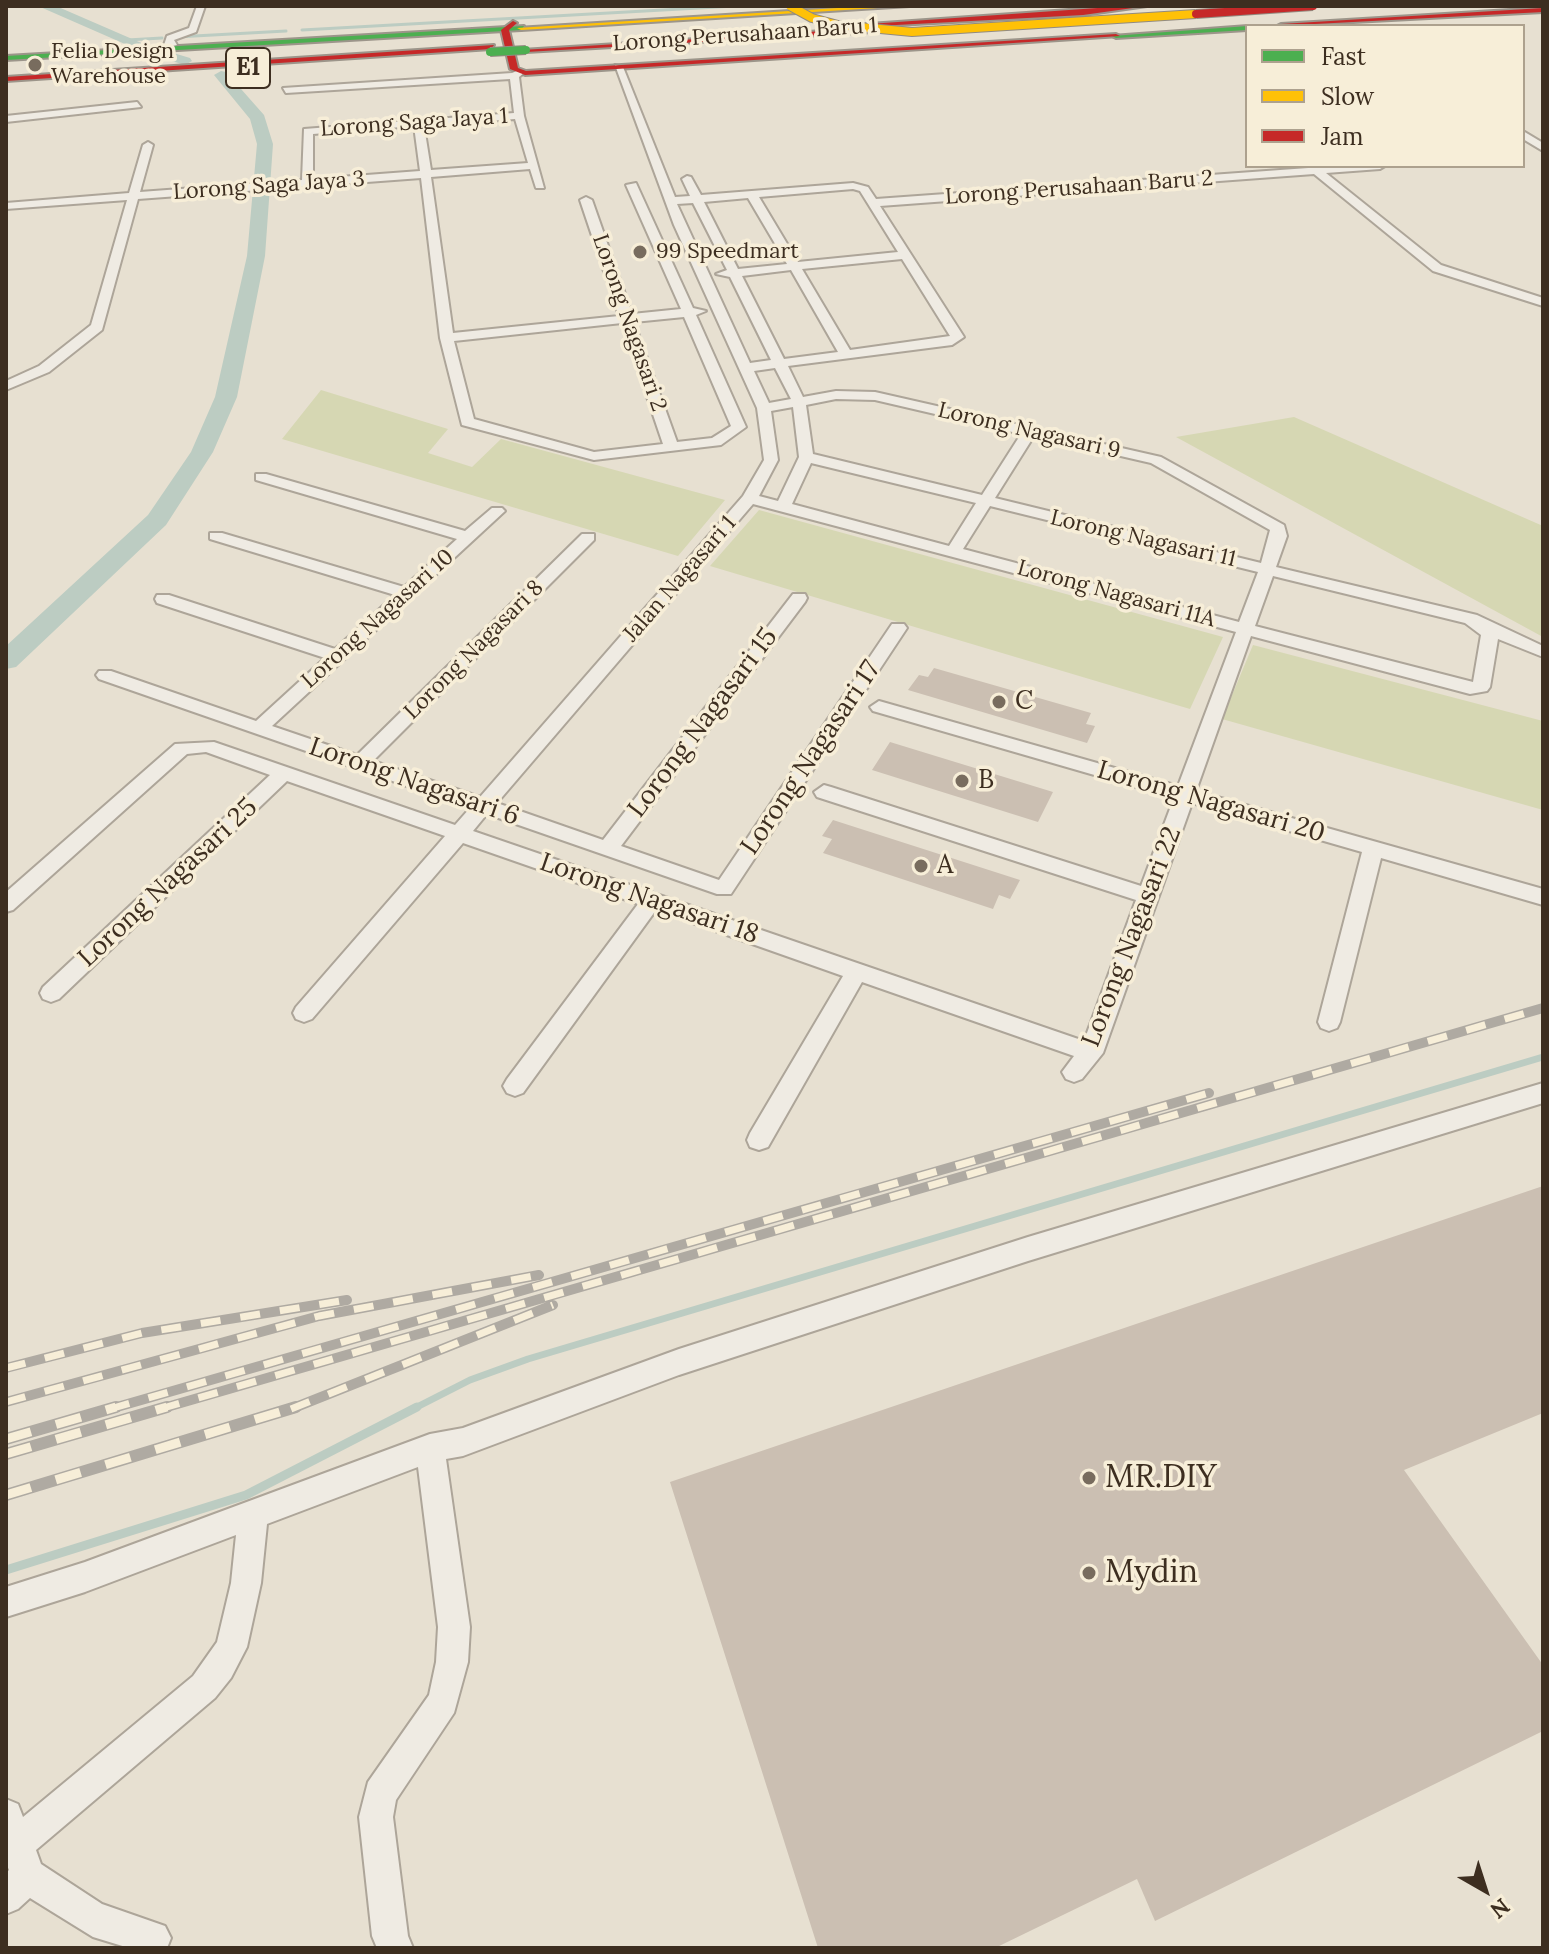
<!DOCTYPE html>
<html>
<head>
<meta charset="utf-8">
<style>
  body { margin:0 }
  #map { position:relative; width:1549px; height:1954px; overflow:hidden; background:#e7e0d1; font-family:Lora,serif }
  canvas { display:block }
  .frame { position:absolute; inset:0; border:8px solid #3d2e20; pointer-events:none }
  .legend { position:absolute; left:1245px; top:24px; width:280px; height:144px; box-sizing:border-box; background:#f7eed8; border:2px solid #ada18e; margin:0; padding:10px 14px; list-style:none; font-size:24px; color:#3d2e20 }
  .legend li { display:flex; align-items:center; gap:16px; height:40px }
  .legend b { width:40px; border:2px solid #ada18e }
  .north { position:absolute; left:1445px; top:1850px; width:80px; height:80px; -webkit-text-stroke:6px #f7eed8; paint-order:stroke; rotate:141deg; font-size:22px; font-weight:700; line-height:32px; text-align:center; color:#3d2e20 }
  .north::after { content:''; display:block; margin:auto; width:28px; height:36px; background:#3d2e20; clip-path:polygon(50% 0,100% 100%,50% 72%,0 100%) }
</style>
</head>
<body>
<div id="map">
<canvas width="1549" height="1954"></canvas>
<div class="frame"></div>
<ul class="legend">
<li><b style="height:10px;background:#4caf50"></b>Fast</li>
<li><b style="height:10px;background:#ffc107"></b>Slow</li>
<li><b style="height:10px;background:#c62828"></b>Jam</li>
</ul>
<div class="north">N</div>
</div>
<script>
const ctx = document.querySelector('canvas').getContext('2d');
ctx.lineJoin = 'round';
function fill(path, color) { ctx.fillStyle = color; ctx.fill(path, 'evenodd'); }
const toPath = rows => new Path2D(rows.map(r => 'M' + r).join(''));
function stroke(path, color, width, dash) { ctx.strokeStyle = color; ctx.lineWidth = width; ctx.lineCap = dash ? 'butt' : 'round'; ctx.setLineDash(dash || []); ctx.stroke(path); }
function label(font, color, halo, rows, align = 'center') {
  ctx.font = font + ' Lora,serif'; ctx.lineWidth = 7; ctx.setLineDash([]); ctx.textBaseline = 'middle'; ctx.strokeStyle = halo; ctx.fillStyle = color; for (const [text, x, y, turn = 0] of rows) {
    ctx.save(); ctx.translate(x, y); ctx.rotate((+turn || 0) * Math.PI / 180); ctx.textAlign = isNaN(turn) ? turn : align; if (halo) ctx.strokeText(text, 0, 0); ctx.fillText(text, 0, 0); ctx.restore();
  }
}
fill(toPath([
  [321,390,448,429,428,453,472,467,501,439,725,500,678,556,282,439],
  [1294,417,1543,526,1543,637,1176,437],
  [759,510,1223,637,1190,709,710,566],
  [1253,645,1543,721,1543,810,1222,719]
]), '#d6d7b3');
stroke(toPath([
  [302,30,735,6],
  [176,37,286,31],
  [127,40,162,38]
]), '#bcccc2', 3);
stroke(toPath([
  [413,1409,470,1380,528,1359,1543,1057]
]), '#bcccc2', 7);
stroke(toPath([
  [6,1570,246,1495,417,1407]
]), '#bcccc2', 9);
fill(toPath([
  [38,6,56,6,146,45,134,48,38,6],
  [160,49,190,58,192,61,185,65,155,56,155,50,160,49],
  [221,71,226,72,264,115,273,144,265,256,237,397,213,452,166,525,16,667,6,669,6,646,148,515,191,452,215,397,247,256,257,144,250,119,214,75,221,71]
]), '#bcccc2');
fill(toPath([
  [934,668,1091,713,1086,724,1095,726,1087,743,908,690,919,675,928,677],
  [890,742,1053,792,1038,822,872,770],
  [833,820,1020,880,1010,899,999,895,993,909,823,853,832,839,822,836],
  [1543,1186,1543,1413,1404,1470,1543,1665,1543,1731,1155,1921,1137,1879,995,1948,818,1948,670,1482]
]), '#cbbfb2');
const street = toPath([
  [197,6,205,6,196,32,174,40,177,45,163,48,167,36,189,28,197,6],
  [615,65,623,67,675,197,690,196,682,179,687,176,691,177,701,195,853,183,868,187,876,199,1336,166,1385,166,1380,169,1326,173,1441,265,1543,298,1543,306,1433,271,1314,174,880,206,964,337,952,345,788,366,803,397,836,391,875,392,1161,457,1284,525,1287,536,1276,567,1477,615,1543,646,1543,657,1498,639,1490,687,1487,691,1470,694,1251,636,1196,791,1543,889,1543,905,1381,858,1340,1022,1337,1028,1329,1031,1321,1028,1318,1022,1362,852,1192,803,1103,1053,1082,1079,1074,1082,1066,1079,1062,1072,1074,1056,862,982,768,1147,759,1150,750,1147,747,1140,750,1133,843,976,656,910,523,1093,515,1096,507,1093,503,1086,507,1079,638,904,463,843,312,1019,304,1022,296,1019,293,1013,296,1007,445,836,287,781,59,999,51,1002,43,999,40,993,43,987,270,775,206,752,187,754,13,910,6,912,6,892,175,744,214,742,455,825,470,808,99,679,96,675,99,671,111,671,256,721,325,658,157,603,155,599,157,595,169,595,335,649,395,595,210,539,210,533,222,533,404,587,457,539,256,480,256,474,266,474,465,531,492,508,502,508,505,511,272,726,357,755,582,534,594,534,594,540,373,761,480,797,743,496,764,460,757,408,674,225,615,65],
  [853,189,860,191,898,252,798,262,759,197,853,189],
  [748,198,787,264,738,269,704,202,748,198],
  [693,203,727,270,716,274,730,277,771,360,750,363,677,204,693,203],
  [902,259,950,336,850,350,802,269,902,259],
  [791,270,838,352,784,359,742,276,791,270],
  [775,368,791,399,769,403,754,371,775,368],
  [836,399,875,400,1021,434,982,495,813,454,806,405,836,399],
  [793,407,799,457,778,501,759,496,778,460,771,411,793,407],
  [1034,436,1151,463,1270,530,1261,563,995,498,1034,436],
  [811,463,976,503,949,546,792,504,811,463],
  [753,504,1236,632,1178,786,879,701,870,707,873,711,1174,798,1141,886,831,787,824,785,814,792,817,797,1136,900,1084,1041,473,831,487,814,717,894,731,894,907,628,904,624,892,624,719,880,621,846,805,602,807,598,805,594,793,594,603,840,497,803,753,504],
  [990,506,1258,572,1239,622,963,549,990,506],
  [1273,576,1465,623,1481,635,1473,682,1255,626,1273,576],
  [519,70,524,73,519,77,524,116,544,188,536,188,530,169,431,177,453,333,619,316,580,200,586,197,592,200,632,314,681,309,626,185,636,183,693,308,706,311,696,315,746,427,721,445,594,460,462,425,440,338,421,178,138,199,102,330,49,372,6,390,6,381,39,366,91,325,127,200,6,209,6,203,129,193,143,145,148,142,153,145,140,192,302,180,304,129,514,113,510,79,286,93,283,88,512,73,519,70],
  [515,119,528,163,431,170,424,126,515,119],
  [414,126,420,171,313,179,313,134,414,126],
  [684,317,731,426,712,438,677,442,634,322,684,317],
  [622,323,663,444,594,452,474,419,454,341,622,323],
  [137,102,141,107,6,122,6,116,137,102],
  [1523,131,1543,143,1543,151,1523,139,1523,131],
  [1543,1083,1543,1103,1028,1261,679,1375,463,1456,446,1459,470,1627,468,1662,454,1713,396,1800,393,1817,408,1936,413,1948,377,1948,372,1936,359,1817,368,1782,429,1695,436,1662,438,1627,418,1467,267,1524,261,1583,247,1647,231,1678,215,1698,36,1850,41,1864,102,1904,165,1926,171,1938,167,1948,129,1948,93,1937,30,1898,18,1909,6,1914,6,1873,9,1870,6,1863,6,1799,18,1804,23,1817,193,1676,217,1642,231,1583,236,1535,85,1592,6,1617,6,1587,85,1562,430,1434,463,1428,679,1349,1028,1237,1543,1083]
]);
const fast = toPath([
  [524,26,521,30,6,60,6,56,524,26],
  [1248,26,1247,30,1116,38,1112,36,1248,26]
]);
const slow = toPath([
  [870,6,910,6,521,30,517,28,870,6]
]);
const jam = toPath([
  [1126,6,1147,6,1083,15,859,27,855,25,1126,6],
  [1543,8,1543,12,1277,26,1281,24,1543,8],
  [513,21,517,23,509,30,518,68,526,71,1116,34,1120,36,525,75,510,69,501,30,513,21],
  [887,27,890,31,526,52,522,50,887,27],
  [494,45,491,49,6,81,6,77,494,45]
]);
stroke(street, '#ada599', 4);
stroke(fast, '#9c958a', 4);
stroke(slow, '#9c958a', 4);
stroke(jam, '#9c958a', 4);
fill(street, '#efebe3');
fill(fast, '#4caf50');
fill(slow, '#ffc107');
fill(jam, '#c62828');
const railFar1 = toPath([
  [6,1368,142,1333,347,1300],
  [6,1402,319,1316,539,1275],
  [110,1409,1209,1093],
  [160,1409,1543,1008],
  [291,1409,553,1305]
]);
const rail = toPath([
  [6,1439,116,1407],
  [6,1454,167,1407],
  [6,1495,296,1407]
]);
stroke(railFar1, '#afaaa2', 10);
stroke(rail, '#afaaa2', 12);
stroke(railFar1, '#f7eed8', 7, [20]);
stroke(rail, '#f7eed8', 9, [26]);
const fastBridge = toPath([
  [490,52,526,50]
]);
const slowBridge = toPath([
  [790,6,812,18,838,25,912,32,1196,14]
]);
const jamBridge = toPath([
  [1196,14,1313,6]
]);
stroke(fastBridge, '#928b80', 10, []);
stroke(slowBridge, '#928b80', 10, []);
stroke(jamBridge, '#928b80', 10, []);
stroke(fastBridge, '#4caf50', 8);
stroke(slowBridge, '#ffc107', 8);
stroke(jamBridge, '#c62828', 8);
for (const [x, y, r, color] of [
  [35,65,8,"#786c5e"],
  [640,252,8,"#786c5e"],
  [999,702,8,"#786c5e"],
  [962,781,8,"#786c5e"],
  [921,866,8,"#786c5e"],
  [1089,1478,8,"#786c5e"],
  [1089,1573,8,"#786c5e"]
]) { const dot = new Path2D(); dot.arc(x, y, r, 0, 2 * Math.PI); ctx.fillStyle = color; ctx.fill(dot); stroke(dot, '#f7eed8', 3); }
label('22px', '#3d2e20', '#f7eed8', [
  ["Lorong Perusahaan Baru 1",745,35,-4],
  ["Lorong Saga Jaya 1",414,123,-4],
  ["Lorong Saga Jaya 3",269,186,-4],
  ["Lorong Perusahaan Baru 2",1079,188,-4],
  ["Lorong Nagasari 2",629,323,71],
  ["Lorong Nagasari 9",1029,431,13],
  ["Lorong Nagasari 11",1143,539,13],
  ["Jalan Nagasari 1",680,579,-49],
  ["Lorong Nagasari 11A",1116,594,15],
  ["Lorong Nagasari 10",378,619,-42],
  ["Lorong Nagasari 8",474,650,-45]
]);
label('22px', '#3d2e20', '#f7eed8', [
  ["Felia Design",51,52],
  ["Warehouse",51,77],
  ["99 Speedmart",656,252]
], 'left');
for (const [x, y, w] of [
  [248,68,44]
]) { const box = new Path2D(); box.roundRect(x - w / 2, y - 20, w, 40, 6); ctx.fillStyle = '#f7eed8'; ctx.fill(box); stroke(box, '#3d2e20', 2); }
label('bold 24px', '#3d2e20', null, [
  ["E1",248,68]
]);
label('26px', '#3d2e20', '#f7eed8', [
  ["C",1015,702],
  ["B",978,781],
  ["A",937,866]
], 'left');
label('26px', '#3d2e20', '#f7eed8', [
  ["Lorong Nagasari 15",703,723,-53],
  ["Lorong Nagasari 17",811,758,-56],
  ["Lorong Nagasari 6",414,782,19],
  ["Lorong Nagasari 20",1211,802,16],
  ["Lorong Nagasari 25",168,883,-43],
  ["Lorong Nagasari 18",649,899,19],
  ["Lorong Nagasari 22",1132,937,-69]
]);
label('32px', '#3d2e20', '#f7eed8', [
  ["MR.DIY",1105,1478],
  ["Mydin",1105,1573]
], 'left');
</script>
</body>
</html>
